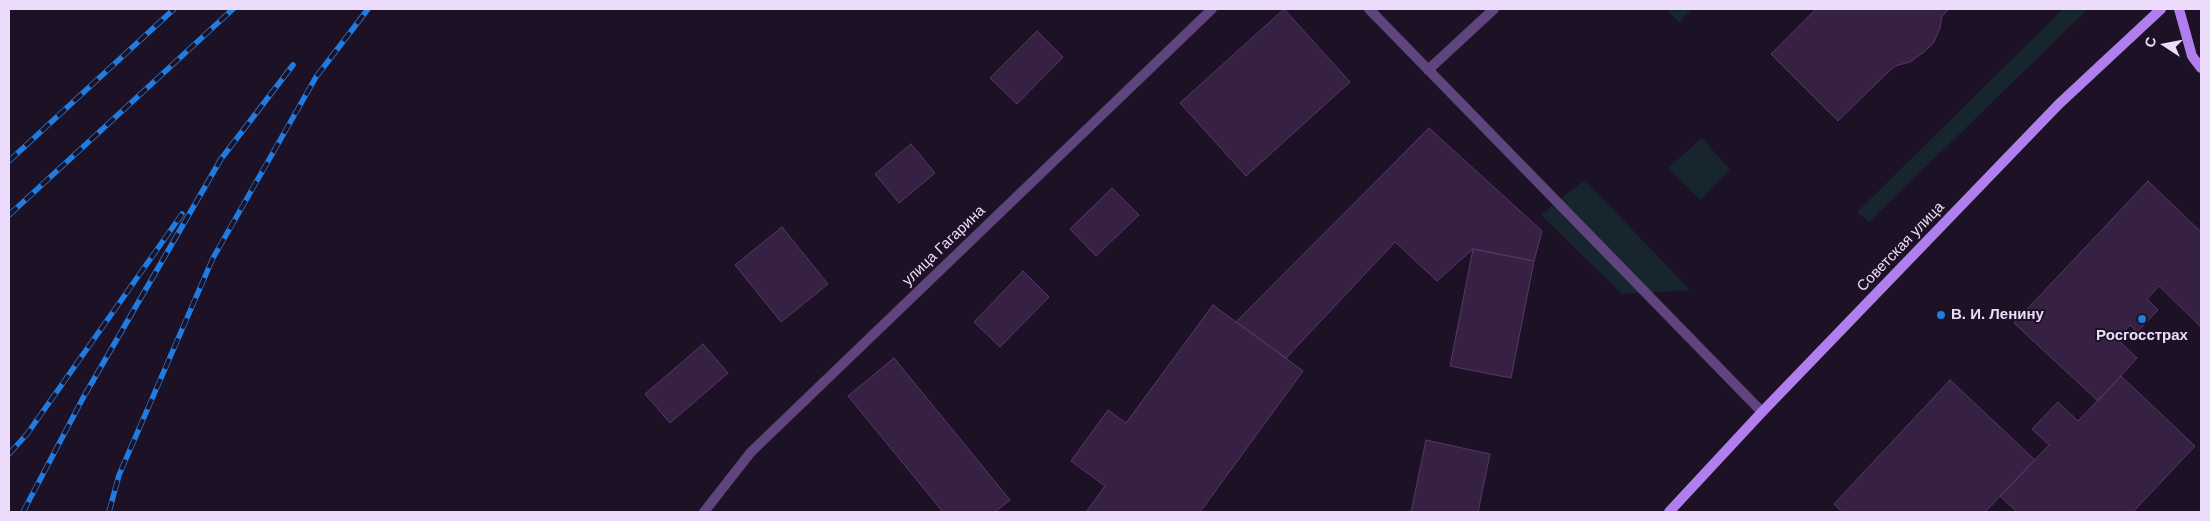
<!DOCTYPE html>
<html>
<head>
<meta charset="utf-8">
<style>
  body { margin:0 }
  #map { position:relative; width:2210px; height:521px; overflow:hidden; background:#1d1225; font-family:Arial,sans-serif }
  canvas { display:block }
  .frame { position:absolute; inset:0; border:10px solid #ecdbfa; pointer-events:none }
  .north { position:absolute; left:2140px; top:20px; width:50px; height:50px; -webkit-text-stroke:4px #1d1225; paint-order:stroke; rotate:281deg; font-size:14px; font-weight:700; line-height:20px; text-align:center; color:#ecdbfa }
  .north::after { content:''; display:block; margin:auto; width:18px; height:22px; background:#ecdbfa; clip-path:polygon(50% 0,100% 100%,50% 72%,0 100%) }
</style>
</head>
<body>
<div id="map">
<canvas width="2210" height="521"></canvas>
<div class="frame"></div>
<div class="north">С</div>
</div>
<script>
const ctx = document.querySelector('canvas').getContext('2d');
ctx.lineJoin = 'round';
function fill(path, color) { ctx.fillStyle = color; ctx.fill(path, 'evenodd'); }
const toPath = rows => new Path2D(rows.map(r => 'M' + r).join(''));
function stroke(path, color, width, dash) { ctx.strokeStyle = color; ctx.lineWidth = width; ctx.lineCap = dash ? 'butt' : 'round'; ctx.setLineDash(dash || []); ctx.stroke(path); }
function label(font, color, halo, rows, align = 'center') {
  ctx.font = font + ' Arial,sans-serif'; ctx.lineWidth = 4; ctx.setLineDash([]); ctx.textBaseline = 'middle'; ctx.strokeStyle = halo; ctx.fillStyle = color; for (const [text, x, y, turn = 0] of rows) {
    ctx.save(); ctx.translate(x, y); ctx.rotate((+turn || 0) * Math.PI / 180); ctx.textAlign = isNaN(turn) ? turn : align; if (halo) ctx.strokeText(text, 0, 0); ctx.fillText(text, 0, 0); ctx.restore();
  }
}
fill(toPath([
  [1666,9,1692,9,1679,22],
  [2063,9,2088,9,1869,222,1857,212],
  [1702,138,1730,170,1701,200,1668,168],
  [1585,180,1690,290,1622,294,1541,215]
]), '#16252e');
const building = toPath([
  [1284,9,1350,82,1246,176,1180,103,1284,9],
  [1816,9,1949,9,1942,16,1940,28,1934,42,1924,52,1910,62,1895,66,1887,73,1838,121,1771,54,1816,9],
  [1037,31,1063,57,1017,104,990,78,1037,31],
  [1429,128,1542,231,1534,261,1473,249,1437,281,1395,242,1286,358,1236,322,1429,128],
  [911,144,935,173,899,203,875,174,911,144],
  [2148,181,2201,232,2201,327,2159,286,2147,299,2158,310,2137,332,2130,325,2117,339,2137,358,2098,401,2014,323,2148,181],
  [1112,188,1139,215,1096,256,1070,229,1112,188],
  [782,227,828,284,781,322,735,265,782,227],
  [1473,249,1534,261,1511,378,1450,366,1473,249],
  [1023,271,1049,297,1000,347,974,322,1023,271],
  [1213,305,1303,371,1200,512,1086,512,1105,486,1071,461,1108,410,1126,423,1213,305],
  [703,344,728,373,670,423,645,394,703,344],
  [894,358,1010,500,995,512,943,512,848,396,894,358],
  [2121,376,2195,446,2133,512,2017,512,2000,496,2049,445,2032,429,2058,402,2078,421,2121,376],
  [1950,380,2035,460,1985,512,1842,512,1834,504,1950,380],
  [1426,440,1490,454,1478,512,1411,512,1426,440]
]);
fill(building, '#372143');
stroke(building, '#58366c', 1);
stroke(toPath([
  [1369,9,1762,412],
  [1428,70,1494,9],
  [704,512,751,452,1212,9]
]), '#5f447e', 10);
stroke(toPath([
  [2179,9,2192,56,2201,68],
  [1669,512,1762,412,2059,104,2161,9]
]), '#b17eee', 10);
const rail = toPath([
  [9,161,174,9],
  [9,215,233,9],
  [9,454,27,434,182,214],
  [23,512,83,398,221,159,293,65],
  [109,512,119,475,213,258,316,77,368,9]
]);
stroke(rail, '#207ce1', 5.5);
stroke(rail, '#1d1225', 4, [11]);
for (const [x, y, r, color] of [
  [1941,315,5,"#207ce1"],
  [2142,319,5,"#207ce1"]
]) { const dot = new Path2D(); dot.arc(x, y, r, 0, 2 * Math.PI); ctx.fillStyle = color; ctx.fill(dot); stroke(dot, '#1d1225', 2); }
label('15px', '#ecdbfa', '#1d1225', [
  ["улица Гагарина",944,246,-44],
  ["Советская улица",1901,247,-46]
]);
label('bold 15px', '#ecdbfa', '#1d1225', [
  ["В. И. Ленину",1951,315],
  ["Росгосстрах",2142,336,"center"]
], 'left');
</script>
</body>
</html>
